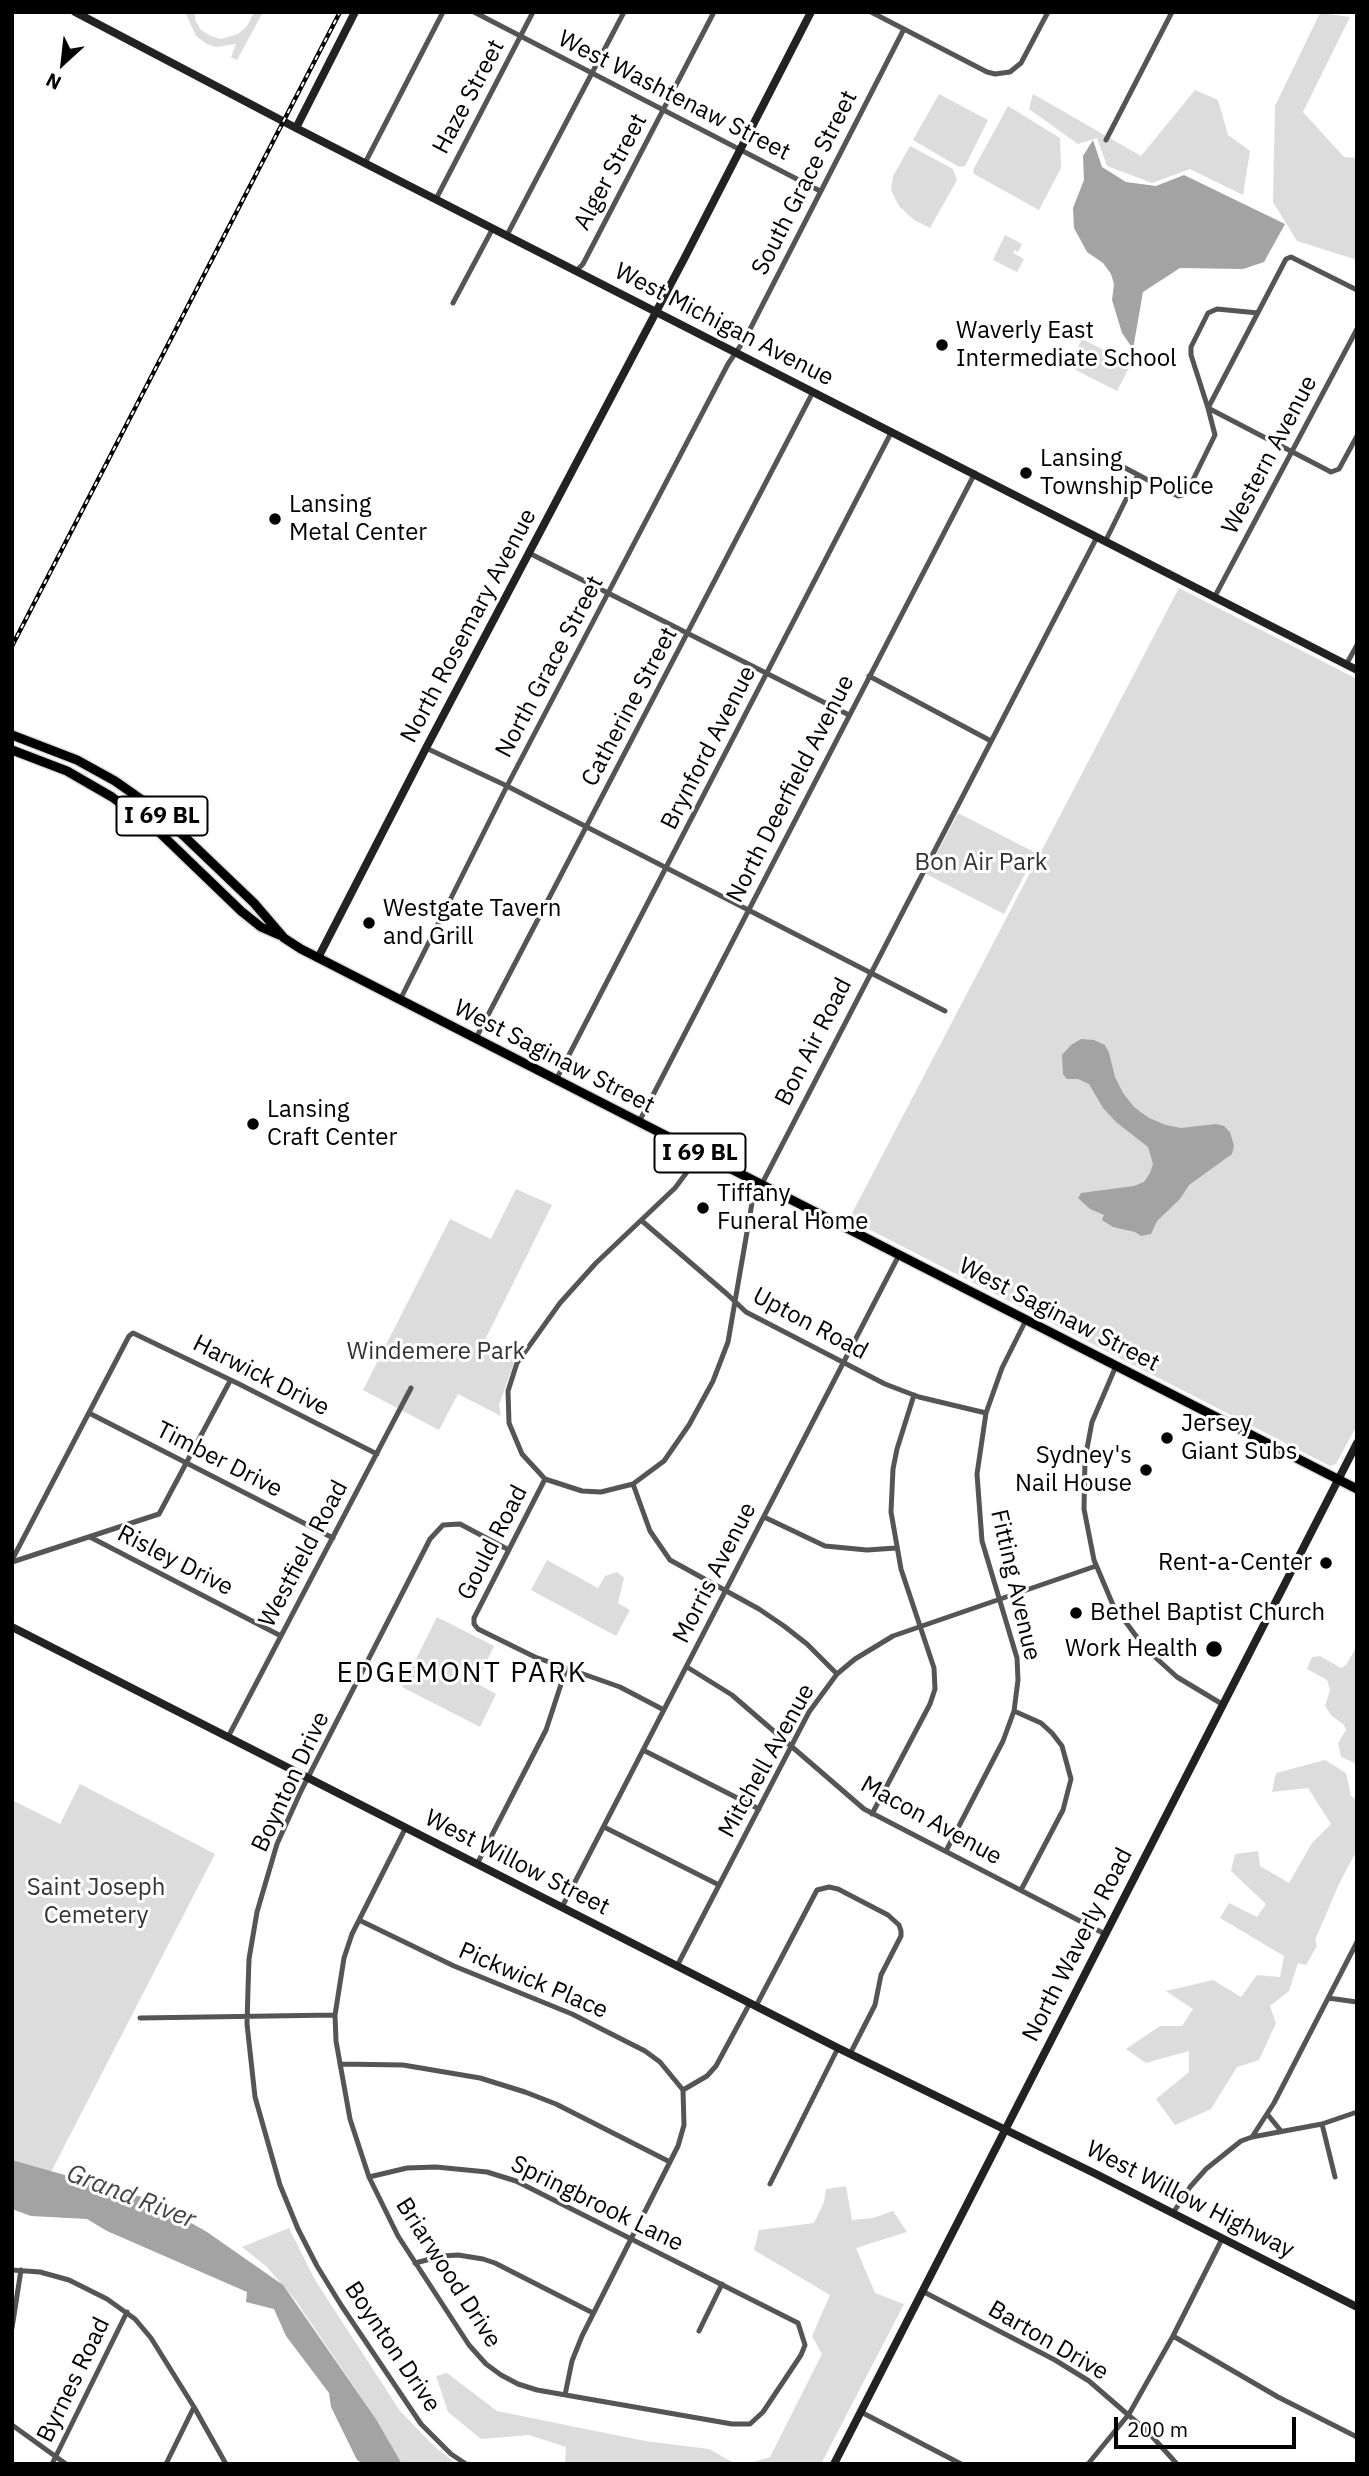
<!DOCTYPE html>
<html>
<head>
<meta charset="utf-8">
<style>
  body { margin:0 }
  #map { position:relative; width:1369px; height:2476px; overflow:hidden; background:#fff; font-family:"IBM Plex Sans",sans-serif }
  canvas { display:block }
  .frame { position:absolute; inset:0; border:14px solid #000; pointer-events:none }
  .north { position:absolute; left:28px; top:28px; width:70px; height:70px; -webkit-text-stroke:5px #fff; paint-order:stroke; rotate:207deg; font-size:19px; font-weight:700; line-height:28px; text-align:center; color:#000 }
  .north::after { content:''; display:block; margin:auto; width:24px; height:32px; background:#000; clip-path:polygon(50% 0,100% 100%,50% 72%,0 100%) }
  .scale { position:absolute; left:1114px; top:2417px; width:182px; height:32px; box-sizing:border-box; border:4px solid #000; border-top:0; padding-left:9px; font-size:21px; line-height:24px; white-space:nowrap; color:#000; -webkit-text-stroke:5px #fff; paint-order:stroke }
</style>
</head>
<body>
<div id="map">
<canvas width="1369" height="2476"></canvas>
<div class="frame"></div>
<div class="north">N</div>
<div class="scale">200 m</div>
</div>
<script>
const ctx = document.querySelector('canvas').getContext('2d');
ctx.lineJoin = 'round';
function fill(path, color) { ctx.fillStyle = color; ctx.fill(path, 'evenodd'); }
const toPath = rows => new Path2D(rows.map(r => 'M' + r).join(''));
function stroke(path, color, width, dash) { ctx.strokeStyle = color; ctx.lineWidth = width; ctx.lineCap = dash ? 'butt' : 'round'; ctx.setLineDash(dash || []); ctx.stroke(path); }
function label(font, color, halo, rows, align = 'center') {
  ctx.font = font + ' "IBM Plex Sans",sans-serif'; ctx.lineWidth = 6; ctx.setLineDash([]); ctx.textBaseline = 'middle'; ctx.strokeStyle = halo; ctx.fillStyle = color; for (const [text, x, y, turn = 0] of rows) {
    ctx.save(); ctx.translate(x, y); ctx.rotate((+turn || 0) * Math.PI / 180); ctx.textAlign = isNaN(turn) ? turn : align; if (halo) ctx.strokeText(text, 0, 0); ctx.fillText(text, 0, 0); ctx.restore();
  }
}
fill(toPath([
  [185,12,195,12,195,20,201,30,211,36,221,39,238,34,247,26,254,12,263,12,237,60,231,57,236,44,216,47,207,44,196,36],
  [1320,13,1350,17,1303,112,1344,157,1357,158,1357,260,1297,241,1273,202,1275,106],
  [1195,90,1218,100,1228,135,1250,151,1243,195,1190,169,1152,183,1107,166,1097,138,1078,144,1029,109,1033,94,1141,156],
  [939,94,988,120,965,166,959,167,913,140],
  [1008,106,1060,138,1061,168,1039,210,974,174,973,170],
  [910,146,953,169,957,180,930,228,914,220,899,206,891,190,893,176],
  [1005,235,1022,244,1018,252,1015,250,1013,253,1024,259,1017,272,993,260],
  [1082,339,1131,364,1117,391,1068,366],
  [1179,588,1357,679,1357,1425,1336,1464,1330,1466,849,1219],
  [958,813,1036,853,1004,914,926,874],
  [516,1189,552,1205,483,1344,515,1360,499,1405,501,1416,458,1394,439,1430,363,1390,450,1219,491,1239],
  [547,1560,598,1588,605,1576,617,1572,624,1578,618,1603,630,1610,616,1636,531,1590],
  [437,1617,494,1646,476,1683,496,1694,480,1727,402,1687],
  [1357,1646,1357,1764,1341,1757,1338,1743,1346,1730,1344,1725,1331,1715,1325,1706,1330,1690,1327,1680,1307,1669,1312,1657,1320,1656,1341,1668,1346,1665],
  [1325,1760,1346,1773,1351,1796,1357,1800,1357,1850,1339,1884,1315,1940,1317,1946,1306,1965,1298,1963,1289,1991,1270,2006,1276,2023,1259,2060,1237,2067,1211,2109,1175,2125,1156,2099,1189,2072,1189,2051,1146,2063,1126,2049,1160,2026,1182,2026,1193,2009,1166,1991,1213,1980,1241,1997,1257,1975,1280,1977,1284,1956,1220,1918,1229,1903,1257,1917,1266,1904,1231,1871,1235,1854,1258,1851,1260,1866,1289,1883,1312,1843,1331,1824,1308,1788,1272,1792,1276,1773],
  [80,1784,215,1854,51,2172,12,2160,12,1800,60,1824],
  [846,2186,852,2220,873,2218,893,2211,907,2232,856,2248,875,2293,904,2304,821,2464,747,2464,770,2457,822,2354,812,2336,830,2295,754,2250,759,2230,814,2223,824,2202,826,2189],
  [289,2228,315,2280,400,2411,435,2447,457,2464,402,2464,376,2419,296,2301,267,2267,242,2247],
  [447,2373,497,2411,645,2441,709,2449,736,2464,565,2464,566,2447,529,2435,481,2439,448,2412,436,2376]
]), '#dcdcdc');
fill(toPath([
  [1093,140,1102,167,1126,182,1156,186,1184,175,1285,224,1264,262,1243,269,1180,268,1143,292,1133,349,1122,333,1112,300,1114,284,1111,274,1103,263,1087,252,1074,228,1073,208,1084,180,1083,156],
  [1081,1039,1094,1040,1105,1045,1109,1053,1115,1077,1123,1093,1134,1107,1149,1118,1166,1125,1181,1128,1216,1124,1224,1126,1230,1132,1234,1146,1232,1154,1189,1185,1180,1199,1157,1221,1151,1234,1141,1236,1135,1232,1113,1227,1102,1220,1104,1215,1090,1209,1078,1198,1081,1193,1134,1186,1144,1182,1150,1173,1153,1164,1148,1147,1116,1122,1103,1108,1089,1084,1078,1079,1067,1079,1063,1074,1062,1055,1071,1045],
  [12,2160,149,2199,207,2232,283,2285,376,2419,402,2464,363,2464,357,2460,331,2407,329,2393,286,2336,274,2309,246,2302,247,2292,107,2231,87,2219,31,2216,12,2209]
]), '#a3a3a3');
const primary = toPath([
  [12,735,77,760,115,781,149,805,186,838,254,903,284,938,301,949,1357,1489],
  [12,750,67,771,112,797,159,832,241,911,261,927,279,935]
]);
stroke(primary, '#dbdbdb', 12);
stroke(toPath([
  [474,12,820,191],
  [871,12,987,72,995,74,1010,72,1021,63,1048,12],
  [1106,140,1172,12],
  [365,163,443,12],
  [436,199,533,12],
  [507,235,624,12],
  [576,271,583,264,714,12],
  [453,303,493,228],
  [1258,313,1217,309,1208,313,1191,347,1191,355,1208,408,1331,472,1339,469,1357,436],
  [1114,462,1178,496,1186,494,1215,435,1208,408,1286,259,1291,257,1357,290],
  [1105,542,1138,475],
  [529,553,849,715],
  [1214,598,1357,329],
  [1346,665,1357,645],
  [869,676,991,741],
  [426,748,507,786,945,1011],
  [400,1000,507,786,728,364,745,339,904,29],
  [476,1038,813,392],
  [556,1080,892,431],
  [639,1122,975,473],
  [698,1152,690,1168,675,1188,596,1263,560,1303,517,1363,508,1391,509,1423,522,1454,545,1479,582,1491,601,1492,633,1484,664,1461,689,1425,713,1381,728,1342,752,1203,1097,537],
  [642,1221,727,1294,746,1312,885,1384,919,1397,986,1413],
  [1116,1366,1092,1422,1085,1459,1084,1509,1094,1560,1113,1605,1145,1648,1177,1677,1222,1704],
  [89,1413,333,1538],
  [545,1479,474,1618,474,1624,478,1629,535,1657,620,1687,664,1710],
  [633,1484,650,1531,670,1560,759,1609,784,1626,807,1644,837,1674],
  [764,1517,825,1546,867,1550,896,1548],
  [90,1537,281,1636],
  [12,1560,129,1336,133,1333,239,1384,377,1454],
  [12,1562,159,1514,230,1381],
  [687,1667,732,1695,864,1809,1105,1934],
  [1014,1711,1041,1723,1052,1733,1062,1746,1071,1779,1063,1810,1021,1890],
  [228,1737,411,1388],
  [643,1750,759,1809],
  [872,1814,930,1704,935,1689,934,1668,901,1569,891,1512,893,1469,897,1449,914,1395],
  [604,1827,719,1885],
  [946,1851,1003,1741,1014,1711,1018,1680,1017,1658,982,1541,977,1474,986,1413,1002,1368,1026,1320],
  [477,1864,546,1730,566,1669],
  [562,1907,899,1255],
  [359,1920,454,1966,572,2014,645,2051,660,2062,683,2090,684,2125,678,2146,582,2336,572,2361,565,2395],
  [677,1966,809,1712,837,1674,855,1659,893,1636,1096,1566],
  [1328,1998,1357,2002],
  [756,2006,817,1890,829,1887,838,1889,888,1915,899,1925,901,1931,901,1936,881,1975,875,2005,850,2054],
  [140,2018,335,2015],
  [340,2064,403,2065,480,2078,525,2092,556,2104,670,2162],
  [683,2090,707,2076,716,2066,750,2003],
  [1268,2115,1281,2131],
  [1322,2124,1335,2177],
  [1252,2137,1274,2103,1357,1942],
  [369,2177,407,2168,436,2167,487,2172,516,2181,798,2323,805,2345,801,2355,763,2412,750,2424,732,2424,537,2390,518,2384,501,2375,486,2364,469,2345,398,2236,369,2177,350,2119,336,2041,335,2015,344,1958,352,1934,406,1827],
  [770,2184,838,2048],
  [1173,2213,1190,2187,1206,2169,1241,2141,1252,2137,1322,2124,1357,2112],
  [415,2263,442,2256,458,2255,483,2259,495,2263,593,2313],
  [12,2270,40,2272,69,2280,107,2299,135,2319,151,2338,194,2407,226,2464],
  [922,2291,1055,2360,1089,2381,1148,2432,1177,2464],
  [12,2328,21,2270],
  [699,2331,722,2284],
  [1173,2336,1278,2397,1357,2437],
  [861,2412,961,2464],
  [12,2425,66,2464],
  [52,2464,127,2312],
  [166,2464,194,2407],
  [466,2464,451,2454,421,2424,341,2305,317,2266,298,2229,280,2185,255,2097,247,2024,248,1989,249,1959,257,1912,277,1844,301,1791,430,1539,443,1525,460,1524,509,1550],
  [1088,2464,1129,2414,1173,2336,1222,2239]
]), '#555', 5);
stroke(toPath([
  [75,12,296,128,1357,670],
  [296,128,355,12],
  [318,958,426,748,684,259,811,12],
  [12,1627,838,2048,1096,2174,1357,2307],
  [834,2464,1357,1443]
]), '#222', 8);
stroke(primary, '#000', 9);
const rail = toPath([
  [12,646,340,12]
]);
stroke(rail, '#000', 4.5);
stroke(rail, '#fff', 2, [5]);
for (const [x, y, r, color] of [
  [942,345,7,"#000"],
  [1026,473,7,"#000"],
  [275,519,7,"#000"],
  [369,923,7,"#000"],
  [253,1124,7,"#000"],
  [703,1208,7,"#000"],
  [1167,1438,7,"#000"],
  [1146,1470,7,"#000"],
  [1326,1563,7,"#000"],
  [1076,1613,7,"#000"],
  [1214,1649,9,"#000"]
]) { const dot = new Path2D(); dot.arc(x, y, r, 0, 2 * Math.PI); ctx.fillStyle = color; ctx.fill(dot); stroke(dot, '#fff', 2.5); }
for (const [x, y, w] of [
  [162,816,91],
  [700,1153,91]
]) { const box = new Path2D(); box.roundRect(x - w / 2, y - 19.5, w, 39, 5); ctx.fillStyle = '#fff'; ctx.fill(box); stroke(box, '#000', 2); }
label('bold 23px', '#000', null, [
  ["I 69 BL",162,816],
  ["I 69 BL",700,1153]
]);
label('24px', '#000', '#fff', [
  ["West Washtenaw Street",674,96,27],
  ["Haze Street",469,97,-62],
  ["Alger Street",611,172,-62],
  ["South Grace Street",805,183,-63],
  ["West Michigan Avenue",724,325,27],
  ["Western Avenue",1270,455,-62],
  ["North Rosemary Avenue",469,626,-62],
  ["North Grace Street",550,667,-62],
  ["Catherine Street",630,707,-62],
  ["Brynford Avenue",709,748,-63],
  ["North Deerfield Avenue",791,789,-63],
  ["Bon Air Road",814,1042,-63],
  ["West Saginaw Street",554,1057,27],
  ["West Saginaw Street",1059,1315,27],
  ["Upton Road",810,1324,28],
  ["Harwick Drive",261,1376,27],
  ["Timber Drive",219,1460,27],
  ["Gould Road",493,1543,-63],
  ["Westfield Road",304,1554,-62],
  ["Risley Drive",175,1561,27],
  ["Morris Avenue",715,1573,-63],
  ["Fitting Avenue",1015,1585,77],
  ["Mitchell Avenue",767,1761,-61],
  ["Boynton Drive",291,1782,-65],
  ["Macon Avenue",931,1821,29],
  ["West Willow Street",517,1863,27],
  ["North Waverly Road",1078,1945,-63],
  ["Pickwick Place",533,1981,23],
  ["West Willow Highway",1190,2200,27],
  ["Springbrook Lane",597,2204,26],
  ["Briarwood Drive",448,2273,57],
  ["Barton Drive",1048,2341,30],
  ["Boynton Drive",392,2347,56],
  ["Byrnes Road",74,2380,-64]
]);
label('24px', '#000', '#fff', [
  ["Waverly East",956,331],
  ["Intermediate School",956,359],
  ["Lansing",1040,459],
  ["Township Police",1040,487],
  ["Lansing",289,505],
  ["Metal Center",289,533],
  ["Westgate Tavern",383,909],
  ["and Grill",383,937],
  ["Lansing",267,1110],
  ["Craft Center",267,1138],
  ["Tiffany",717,1194],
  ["Funeral Home",717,1222],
  ["Jersey",1181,1424],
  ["Giant Subs",1181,1452],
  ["Sydney's",1132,1456,"right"],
  ["Nail House",1132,1484,"right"],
  ["Rent-a-Center",1312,1563,"right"],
  ["Bethel Baptist Church",1090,1613],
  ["Work Health",1198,1649,"right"]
], 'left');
label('24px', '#333', '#fff', [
  ["Bon Air Park",981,863],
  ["Windemere Park",436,1352],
  ["Saint Joseph",96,1888],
  ["Cemetery",96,1916]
]);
label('italic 26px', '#444', '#fff', [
  ["Grand River",131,2197,21]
]);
ctx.letterSpacing = '2px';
label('28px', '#000', '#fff', [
  ["EDGEMONT PARK",462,1674]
]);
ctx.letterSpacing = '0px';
</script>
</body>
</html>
